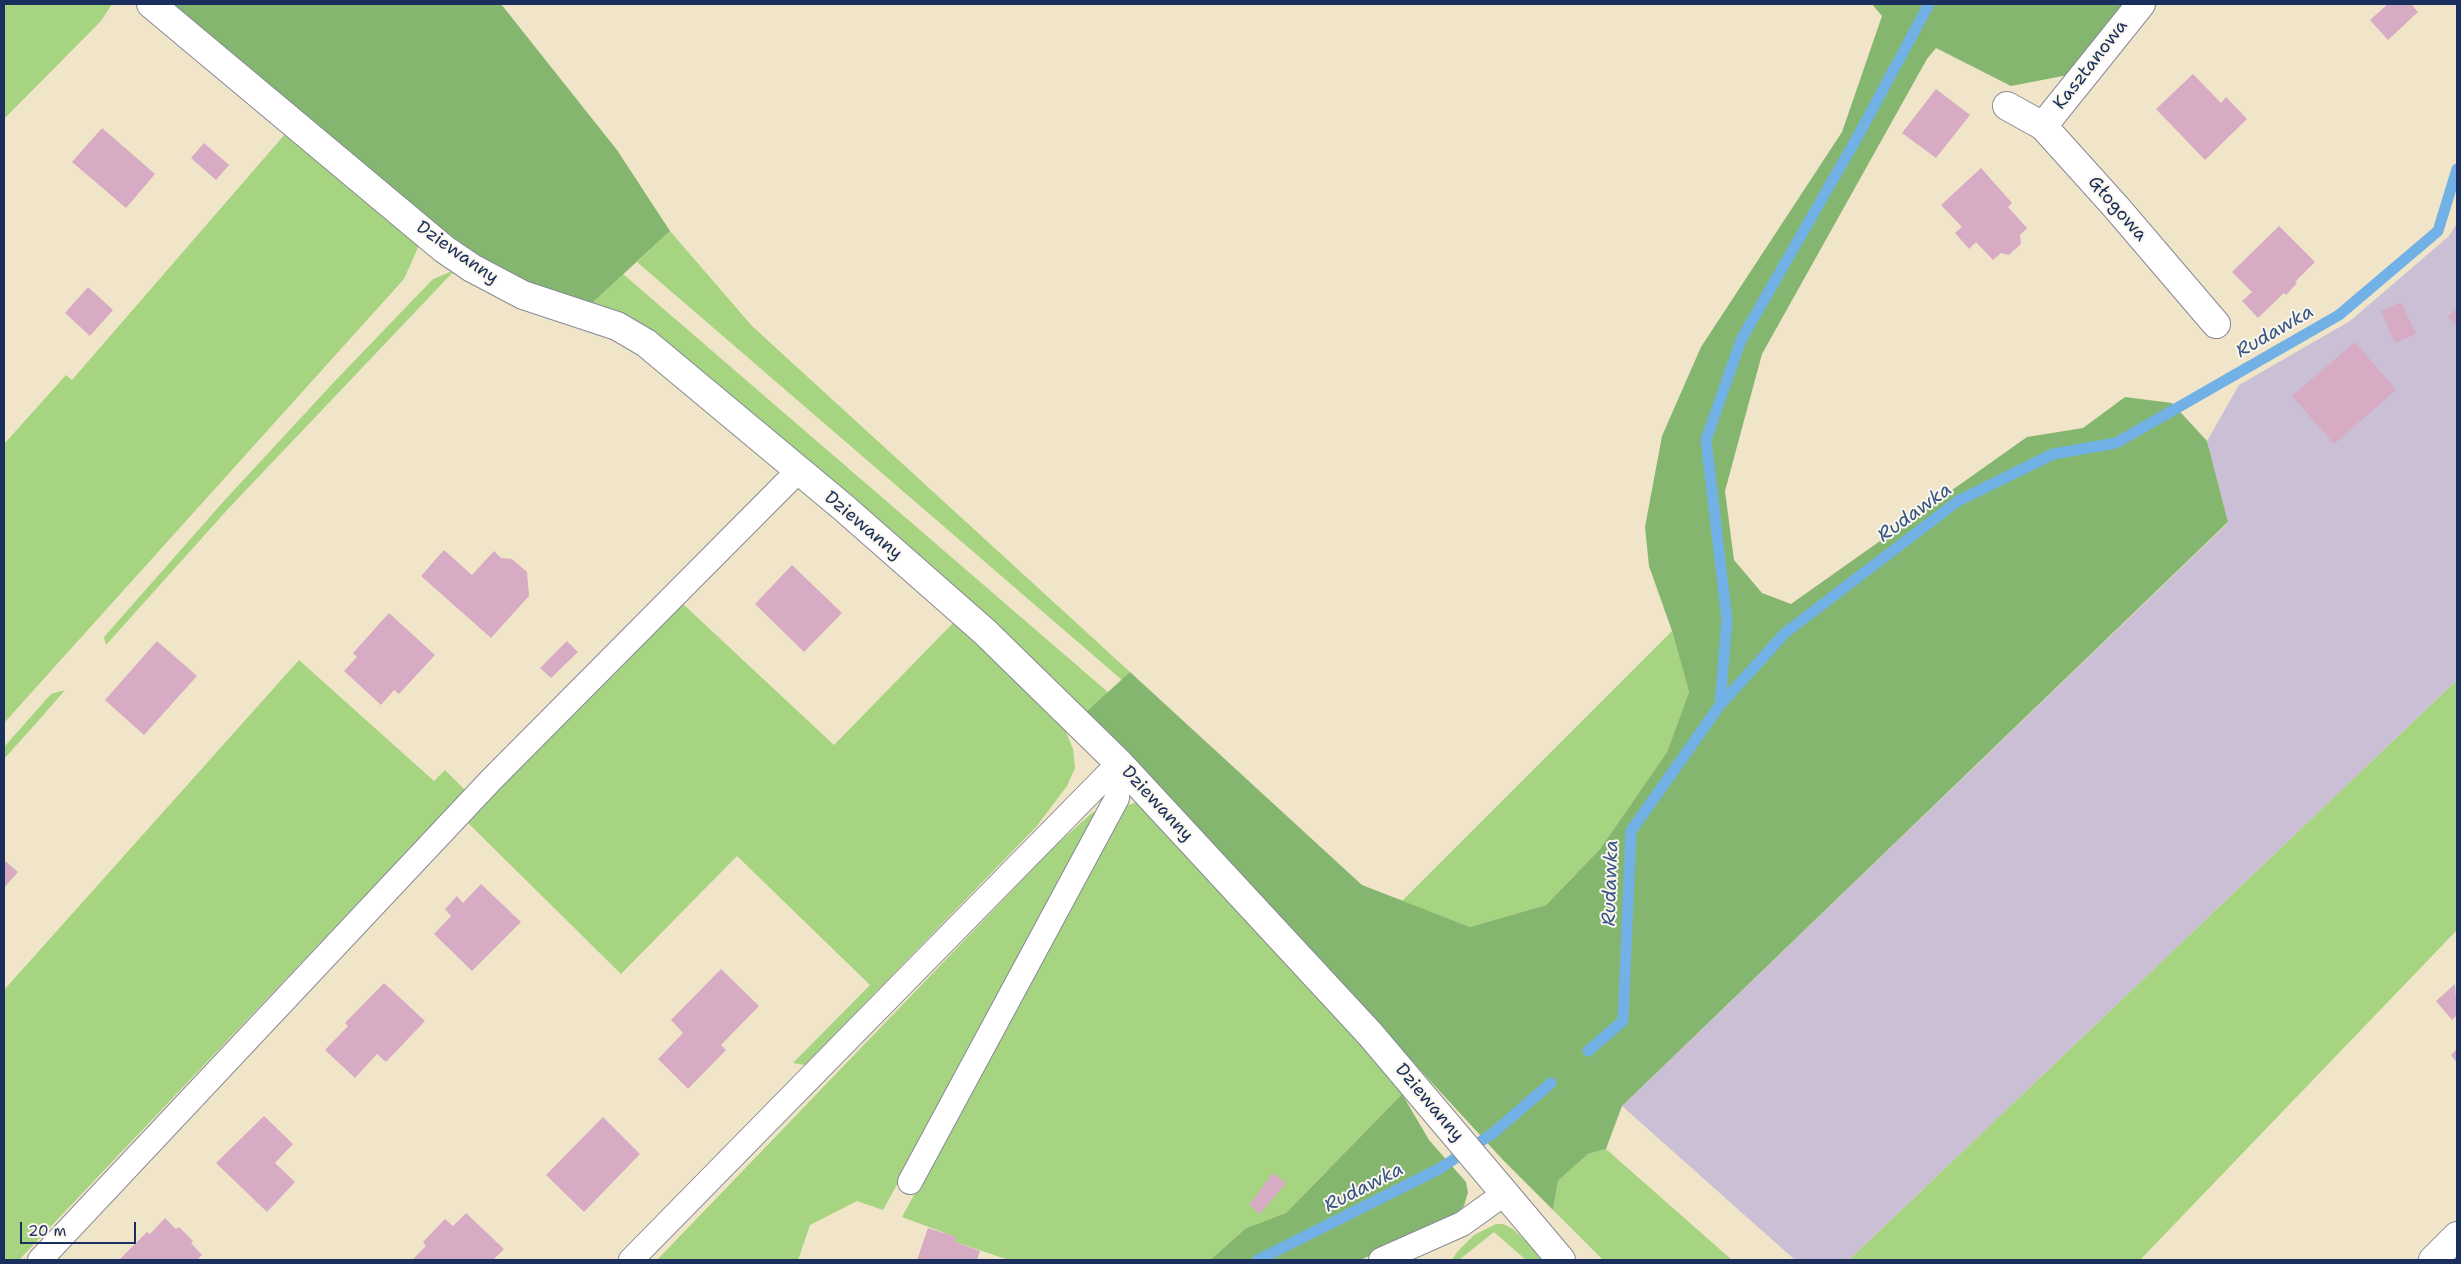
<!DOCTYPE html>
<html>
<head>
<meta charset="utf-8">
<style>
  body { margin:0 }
  #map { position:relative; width:2461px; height:1264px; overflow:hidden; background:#f1e5c9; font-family:"Shantell Sans",sans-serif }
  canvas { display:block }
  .frame { position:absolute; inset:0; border:5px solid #1b2f5e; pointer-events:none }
  .scale { position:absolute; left:20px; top:1222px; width:116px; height:22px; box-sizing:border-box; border:2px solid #1b2f5e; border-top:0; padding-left:6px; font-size:15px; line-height:18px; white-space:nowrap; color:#1b2f5e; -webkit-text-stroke:4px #fbf7ec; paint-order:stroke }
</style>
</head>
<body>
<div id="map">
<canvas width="2461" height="1264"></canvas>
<div class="frame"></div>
<div class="scale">20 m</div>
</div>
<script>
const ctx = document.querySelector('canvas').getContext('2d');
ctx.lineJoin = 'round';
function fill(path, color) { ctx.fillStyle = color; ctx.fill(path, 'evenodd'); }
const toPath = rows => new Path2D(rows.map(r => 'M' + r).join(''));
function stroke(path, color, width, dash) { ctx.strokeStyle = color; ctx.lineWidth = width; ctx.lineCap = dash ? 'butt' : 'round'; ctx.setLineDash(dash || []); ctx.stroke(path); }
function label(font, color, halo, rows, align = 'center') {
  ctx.font = font + ' "Shantell Sans",sans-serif'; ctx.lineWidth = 4; ctx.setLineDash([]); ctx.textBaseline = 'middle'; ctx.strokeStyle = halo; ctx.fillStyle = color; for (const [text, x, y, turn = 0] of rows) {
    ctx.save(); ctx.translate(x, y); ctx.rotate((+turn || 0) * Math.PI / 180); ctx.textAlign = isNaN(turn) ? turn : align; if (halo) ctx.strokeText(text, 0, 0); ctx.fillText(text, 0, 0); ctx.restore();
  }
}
fill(toPath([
  [2457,223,2457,680,1849,1260,1795,1260,1622,1106,2228,523,2207,441,2239,385,2350,321,2449,236]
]), '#cbbfd5');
fill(toPath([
  [4,4,112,4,101,21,4,119],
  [286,133,420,243,404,279,4,723,4,444,66,375,72,380],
  [670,231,752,326,1130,672,1122,680,637,262],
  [455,270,228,509,106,645,104,637,223,502,334,382,433,279],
  [623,274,1109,693,1085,713,648,332,592,303],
  [683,604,834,745,956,620,1046,706,1066,732,1073,749,1075,768,1067,786,1036,827,805,1065,793,1063,870,985,737,856,621,974,467,822],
  [1672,631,1689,692,1667,752,1600,849,1546,905,1470,927,1402,901],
  [299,660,434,781,445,770,465,790,19,1260,4,1260,4,990],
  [2457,680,2457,930,2140,1260,1849,1260],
  [65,690,39,720,4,759,4,747,51,694],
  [1137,802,1360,1041,1402,1094,1286,1213,1246,1228,1210,1260,1009,1260,955,1242,956,1237,902,1217,1121,814,1126,806],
  [1093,812,1098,813,1093,829,883,1210,857,1201,810,1225,798,1260,657,1260,1057,844],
  [1606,1149,1732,1260,1603,1260,1553,1210,1558,1181,1588,1154],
  [1496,1224,1503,1224,1513,1229,1546,1260,1526,1260,1494,1232,1459,1260,1452,1260,1457,1252,1474,1235]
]), '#a7d481');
fill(toPath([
  [172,4,501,4,617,150,670,231,592,303,511,278,450,236],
  [1872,4,2131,4,2068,75,2011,86,1936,48,1927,59,1762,354,1725,491,1734,560,1762,593,1791,604,2027,437,2083,428,2125,397,2172,403,2207,441,2228,522,1622,1106,1606,1149,1588,1154,1558,1181,1553,1210,1503,1160,1365,1010,1085,713,1130,672,1362,885,1470,927,1546,905,1600,849,1667,752,1689,692,1672,631,1649,566,1645,527,1662,436,1701,347,1842,132,1882,16],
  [1402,1094,1429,1140,1466,1182,1468,1192,1464,1206,1448,1222,1360,1260,1210,1260,1246,1228,1286,1213]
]), '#85b66f');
stroke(toPath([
  [1720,705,1727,620,1706,440,1741,340,1858,136,1929,4],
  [1588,1051,1623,1021,1631,831,1720,705,1785,633,1958,501,2053,454,2116,443,2339,315,2438,231,2457,169],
  [1258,1260,1439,1169,1492,1134,1551,1083]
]), '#71b1e5', 11);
fill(toPath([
  [2388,4,2411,4,2418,12,2388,40,2370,20],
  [2193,74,2221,103,2226,97,2247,119,2205,160,2156,109],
  [1936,89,1970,115,1936,158,1902,133],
  [102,128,155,174,126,208,72,162],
  [204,143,229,165,216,180,191,158],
  [1981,168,2012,203,2008,207,2027,228,2020,235,2021,244,2009,255,2001,253,1993,260,1976,242,1969,249,1955,233,1962,227,1941,205],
  [2279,226,2315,262,2295,282,2297,283,2286,295,2284,293,2258,318,2242,301,2252,292,2232,272],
  [88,287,113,310,90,336,65,313],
  [2401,302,2416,334,2395,343,2381,311],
  [2457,308,2457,326,2448,317],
  [2355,342,2396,390,2334,444,2292,396],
  [444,550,472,575,494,551,501,558,512,559,527,572,529,596,491,638,421,576],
  [792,565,842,613,804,652,755,604],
  [389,613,435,655,399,694,394,690,381,705,344,671,357,657,353,653],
  [157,641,197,676,144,735,105,700],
  [567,641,578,652,551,678,540,668],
  [4,860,18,872,4,888],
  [481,884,521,922,472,971,434,934,451,916,445,909,457,896,463,903],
  [721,969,759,1006,721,1045,726,1050,688,1089,658,1059,683,1033,671,1020],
  [384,983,425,1021,386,1062,377,1054,355,1078,325,1050,348,1026,345,1023],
  [2455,984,2457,1015,2452,1020,2436,1001],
  [2457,1049,2457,1063,2451,1055],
  [264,1116,293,1144,275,1163,295,1182,267,1212,216,1163],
  [603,1117,640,1154,584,1212,546,1175],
  [1273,1173,1286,1183,1260,1214,1249,1205],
  [466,1213,504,1249,493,1260,412,1260,426,1246,423,1242,445,1219,453,1226],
  [165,1218,176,1229,179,1227,193,1241,191,1243,202,1255,197,1260,119,1260,147,1232,150,1234],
  [928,1228,957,1237,955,1242,980,1251,977,1260,917,1260]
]), '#d7abc4');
const lane = toPath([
  [40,1260,491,780,798,471],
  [631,1260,1119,763,1117,798,910,1182],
  [1381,1260,1462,1224,1504,1194]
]);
const street = toPath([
  [151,4,444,249,472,268,523,295,617,326,646,343,844,508,985,632,1119,763,1371,1035,1561,1260],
  [2007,106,2043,126,2116,207,2216,324],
  [2043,126,2141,4],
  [2433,1260,2457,1236]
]);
stroke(lane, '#868a94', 26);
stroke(street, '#868a94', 30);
stroke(lane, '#fff', 24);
stroke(street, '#fff', 28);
label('18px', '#1b2f5e', '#fbf7ec', [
  ["Kasztanowa",2091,65,-52],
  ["Głogowa",2117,209,49],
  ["Dziewanny",457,253,35],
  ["Dziewanny",863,526,40],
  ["Dziewanny",1157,804,47],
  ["Dziewanny",1429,1103,50]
]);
label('italic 19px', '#355686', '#fbf7ec', [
  ["Rudawka",2275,332,-30],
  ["Rudawka",1915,513,-36],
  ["Rudawka",1611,883,-88],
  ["Rudawka",1364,1188,-27]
]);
</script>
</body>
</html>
